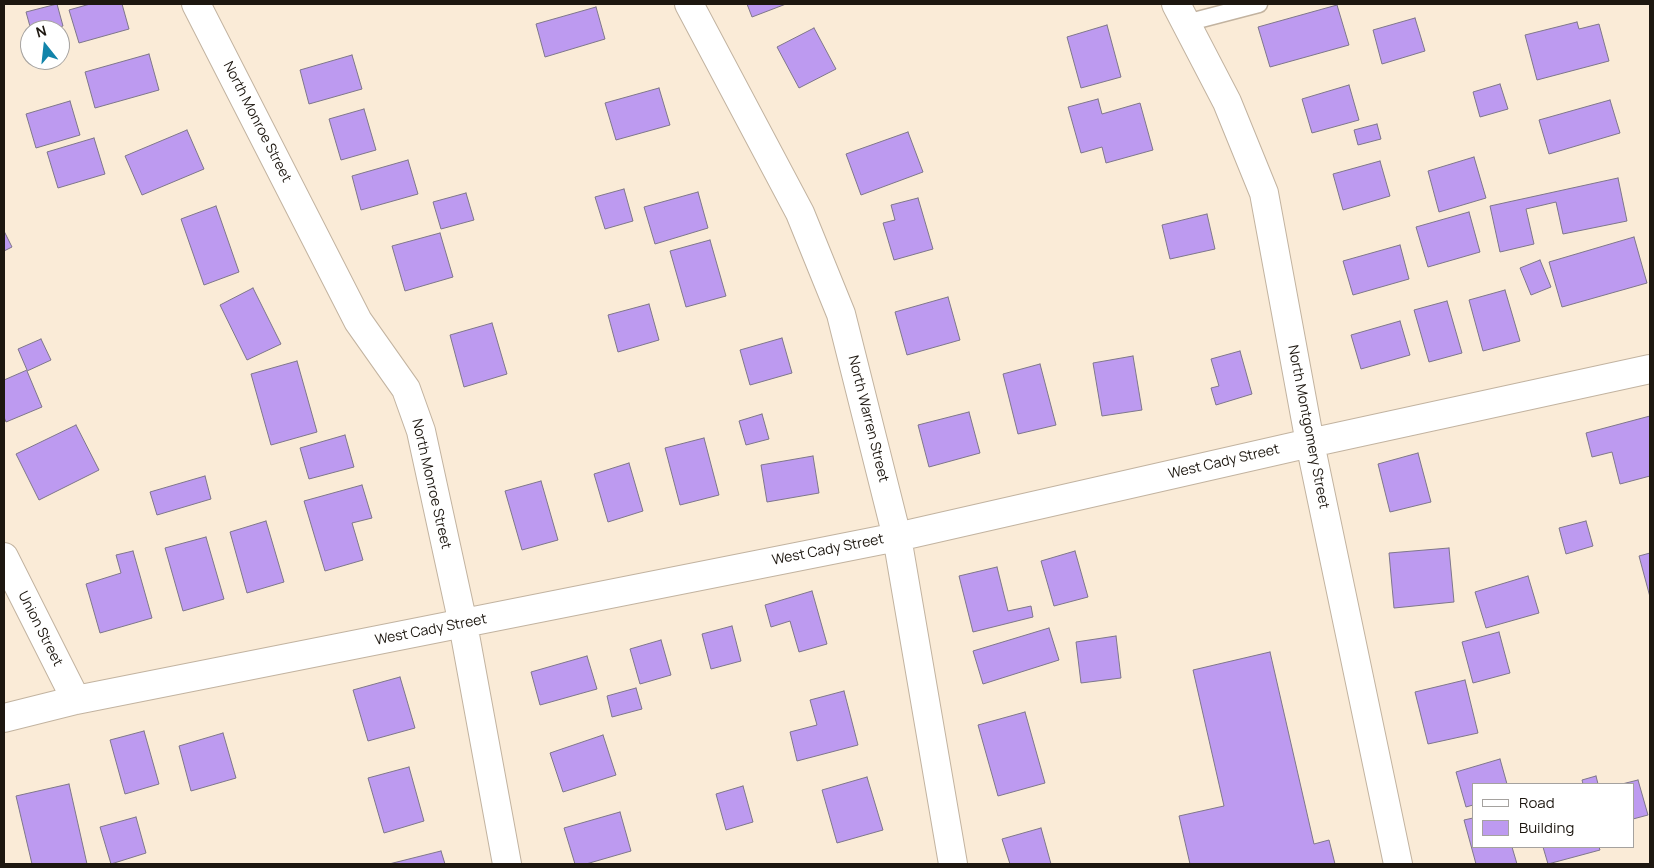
<!DOCTYPE html>
<html>
<head>
<meta charset="utf-8">
<style>
  body { margin:0 }
  #map { position:relative; width:1654px; height:868px; overflow:hidden; background:#faebd7; font-family:Manrope,sans-serif }
  canvas { display:block }
  .frame { position:absolute; inset:0; border:5px solid #1d1710; pointer-events:none }
  .legend { position:absolute; left:1472px; top:783px; width:162px; height:65px; box-sizing:border-box; background:#fff; border:1px solid #a5a29f; margin:0; padding:6px 9px; list-style:none; font-size:15px; color:#1d1710 }
  .legend li { display:flex; align-items:center; gap:10px; height:25px }
  .legend b { width:25px; border:1px solid #a5a29f }
  .north { position:absolute; left:20px; top:20px; width:50px; height:50px; box-sizing:border-box; background:#fff; border:1px solid #a5a29f; border-radius:50%; rotate:344deg; font-size:14px; font-weight:700; line-height:20px; text-align:center; color:#1d1710 }
  .north::after { content:''; display:block; margin:auto; width:18px; height:22px; background:#1284aa; clip-path:polygon(50% 0,100% 100%,50% 72%,0 100%) }
</style>
</head>
<body>
<div id="map">
<canvas width="1654" height="868"></canvas>
<div class="frame"></div>
<ul class="legend">
<li><b style="height:6px;background:#fff"></b>Road</li>
<li><b style="height:14px;background:#bd9af0"></b>Building</li>
</ul>
<div class="north">N</div>
</div>
<script>
const ctx = document.querySelector('canvas').getContext('2d');
ctx.lineJoin = 'round';
function fill(path, color) {
  ctx.fillStyle = color;
  ctx.fill(path, 'evenodd');
}
function toPath(rows) {
  const path = new Path2D();
  for (const r of rows) {
    path.moveTo(r[0], r[1]);
    for (let i = 2; i < r.length; i += 2) path.lineTo(r[i], r[i + 1]);
  }
  return path;
}
function trace(path, color, width, dash) {
  ctx.strokeStyle = color;
  ctx.lineWidth = width;
  ctx.lineCap = dash ? 'butt' : 'round';
  ctx.setLineDash(dash || []);
  ctx.stroke(path);
}
function write(font, color, halo, rows, align = 'center') {
  ctx.font = font + ' Manrope,sans-serif';
  ctx.lineWidth = 5;
  ctx.setLineDash([]);
  ctx.textBaseline = 'middle';
  ctx.strokeStyle = halo;
  ctx.fillStyle = color;
  for (const [text, x, y, turn = 0] of rows) {
    ctx.save();
    ctx.translate(x, y);
    ctx.rotate((+turn || 0) * Math.PI / 180);
    ctx.textAlign = isNaN(turn) ? turn : align;
    if (halo) ctx.strokeText(text, 0, 0);
    ctx.fillText(text, 0, 0);
    ctx.restore();
  }
}
const building = toPath([
  [57,4,63,26,49,30,31,30,26,12,57,4],
  [90,4,122,4,129,29,79,43,69,10,90,4],
  [747,4,786,4,752,17,747,4],
  [1337,5,1349,45,1270,67,1258,27,1337,5],
  [596,7,605,39,545,57,536,24,596,7],
  [1415,18,1425,51,1382,64,1373,30,1415,18],
  [1577,22,1579,29,1599,24,1609,61,1537,80,1525,35,1577,22],
  [1107,25,1121,77,1081,88,1067,37,1107,25],
  [814,28,836,69,799,88,777,47,814,28],
  [149,54,159,90,95,108,85,72,149,54],
  [352,55,362,89,309,104,300,70,352,55],
  [1500,84,1508,109,1480,117,1473,92,1500,84],
  [1349,85,1359,120,1312,133,1302,99,1349,85],
  [659,88,670,125,616,140,605,103,659,88],
  [1098,99,1102,114,1140,103,1153,150,1106,163,1102,147,1081,153,1068,107,1098,99],
  [1610,100,1620,133,1549,154,1539,120,1610,100],
  [70,101,80,135,36,148,26,114,70,101],
  [364,109,376,150,341,160,329,119,364,109],
  [1377,124,1381,139,1358,145,1354,130,1377,124],
  [187,130,204,169,142,195,125,156,187,130],
  [908,132,923,172,861,195,846,154,908,132],
  [94,138,105,174,58,188,47,152,94,138],
  [1474,157,1486,198,1439,212,1428,171,1474,157],
  [408,160,418,194,361,210,352,176,408,160],
  [1380,161,1390,196,1343,210,1333,174,1380,161],
  [1618,178,1627,221,1563,234,1556,202,1526,209,1534,244,1500,252,1490,206,1618,178],
  [624,189,633,221,605,229,595,197,624,189],
  [698,192,708,228,655,244,644,207,698,192],
  [466,193,474,220,441,229,433,202,466,193],
  [918,198,933,249,894,260,883,223,895,220,891,205,918,198],
  [216,206,239,272,204,285,181,219,216,206],
  [1469,212,1480,252,1428,267,1416,227,1469,212],
  [1207,214,1215,249,1170,259,1162,225,1207,214],
  [4,231,12,247,4,251,4,231],
  [440,233,453,277,405,291,392,246,440,233],
  [1634,237,1647,283,1562,307,1549,262,1634,237],
  [710,240,726,296,686,307,670,251,710,240],
  [1400,245,1409,279,1353,295,1343,261,1400,245],
  [1540,260,1551,287,1531,295,1520,268,1540,260],
  [253,288,281,344,247,360,220,305,253,288],
  [1505,290,1520,341,1483,351,1469,300,1505,290],
  [948,297,960,340,907,355,895,312,948,297],
  [1447,301,1462,353,1429,362,1414,310,1447,301],
  [649,304,659,340,618,352,608,315,649,304],
  [1400,321,1410,355,1361,369,1351,335,1400,321],
  [492,323,507,374,464,387,450,335,492,323],
  [782,338,792,373,750,385,740,350,782,338],
  [41,339,51,360,27,371,42,407,6,422,4,417,4,380,27,370,18,349,41,339],
  [1240,351,1252,394,1216,405,1211,388,1219,386,1211,359,1240,351],
  [1133,356,1142,410,1102,416,1093,363,1133,356],
  [297,361,317,432,271,445,251,374,297,361],
  [1040,364,1056,425,1018,434,1003,374,1040,364],
  [969,412,980,453,929,467,918,425,969,412],
  [762,414,769,439,746,445,739,421,762,414],
  [1650,416,1650,476,1620,484,1612,452,1592,457,1586,433,1650,416],
  [76,425,99,470,39,500,16,454,76,425],
  [345,435,354,467,309,479,300,448,345,435],
  [704,438,719,495,680,505,665,448,704,438],
  [1418,453,1431,502,1390,512,1378,464,1418,453],
  [813,456,819,493,767,502,761,465,813,456],
  [629,463,643,511,608,522,594,474,629,463],
  [205,476,211,499,157,515,150,492,205,476],
  [541,481,558,540,522,550,505,491,541,481],
  [362,485,372,518,352,523,363,560,325,571,304,501,362,485],
  [266,521,284,582,247,593,230,532,266,521],
  [1586,521,1593,546,1566,554,1559,528,1586,521],
  [206,537,224,599,183,611,165,548,206,537],
  [1449,548,1454,602,1394,608,1389,553,1449,548],
  [133,551,152,618,100,633,86,584,121,573,116,555,133,551],
  [1075,551,1088,597,1054,606,1041,561,1075,551],
  [1650,553,1650,597,1639,556,1650,553],
  [997,567,1008,611,1031,606,1033,617,973,632,959,576,997,567],
  [1528,576,1539,613,1486,628,1475,592,1528,576],
  [812,591,827,644,799,652,790,621,771,627,765,605,812,591],
  [732,626,741,661,711,669,702,634,732,626],
  [1049,628,1059,660,983,684,973,651,1049,628],
  [1499,632,1510,673,1473,683,1462,642,1499,632],
  [1116,636,1121,678,1081,683,1076,642,1116,636],
  [661,640,671,675,640,684,630,649,661,640],
  [1270,652,1314,844,1329,840,1335,864,1190,864,1179,816,1224,806,1193,670,1270,652],
  [587,656,597,689,540,705,531,672,587,656],
  [400,677,415,728,368,741,353,690,400,677],
  [1465,680,1478,733,1428,744,1415,692,1465,680],
  [636,688,642,709,612,717,607,696,636,688],
  [844,691,858,745,797,761,790,732,817,725,810,700,844,691],
  [1025,712,1045,783,998,796,978,725,1025,712],
  [144,731,159,784,125,794,110,740,144,731],
  [223,733,236,778,191,791,179,746,223,733],
  [603,735,616,775,563,792,550,753,603,735],
  [1500,759,1507,784,1473,784,1473,805,1466,807,1456,772,1500,759],
  [409,767,424,821,384,833,368,778,409,767],
  [1596,776,1598,784,1583,784,1582,780,1596,776],
  [867,777,883,830,837,843,822,790,867,777],
  [1638,780,1648,815,1633,819,1633,784,1622,784,1638,780],
  [69,784,87,864,32,864,16,796,69,784],
  [743,786,753,822,726,830,716,794,743,786],
  [620,812,631,851,586,864,575,864,564,828,620,812],
  [136,817,146,853,111,864,100,827,136,817],
  [1473,818,1473,847,1512,847,1517,864,1476,864,1464,820,1473,818],
  [1041,828,1051,864,1010,864,1002,839,1041,828],
  [1543,847,1599,847,1600,850,1548,864,1543,847],
  [441,851,445,864,389,864,441,851]
]);
fill(building, '#bd9af0');
trace(building, '#7e768a', 1);
const lane = toPath([
  [1186,23,1259,4]
]);
const street = toPath([
  [196,4,358,321,406,389,421,431,463,624,507,864],
  [689,4,800,213,841,314,897,537,953,864],
  [1176,4,1227,102,1264,193,1310,443,1398,864],
  [4,557,76,700],
  [4,718,76,700,897,537,1310,443,1650,369]
]);
trace(lane, '#c2b3a0', 19);
trace(street, '#c2b3a0', 30);
trace(lane, '#fff', 16);
trace(street, '#fff', 28);
write('14px', '#1d1710', '#fff', [
  ["North Monroe Street",257,122,63],
  ["North Warren Street",868,419,76],
  ["North Montgomery Street",1308,427,79],
  ["West Cady Street",1224,462,-13],
  ["North Monroe Street",431,484,77],
  ["West Cady Street",828,550,-11],
  ["Union Street",40,629,63],
  ["West Cady Street",431,630,-11]
]);
</script>
</body>
</html>
